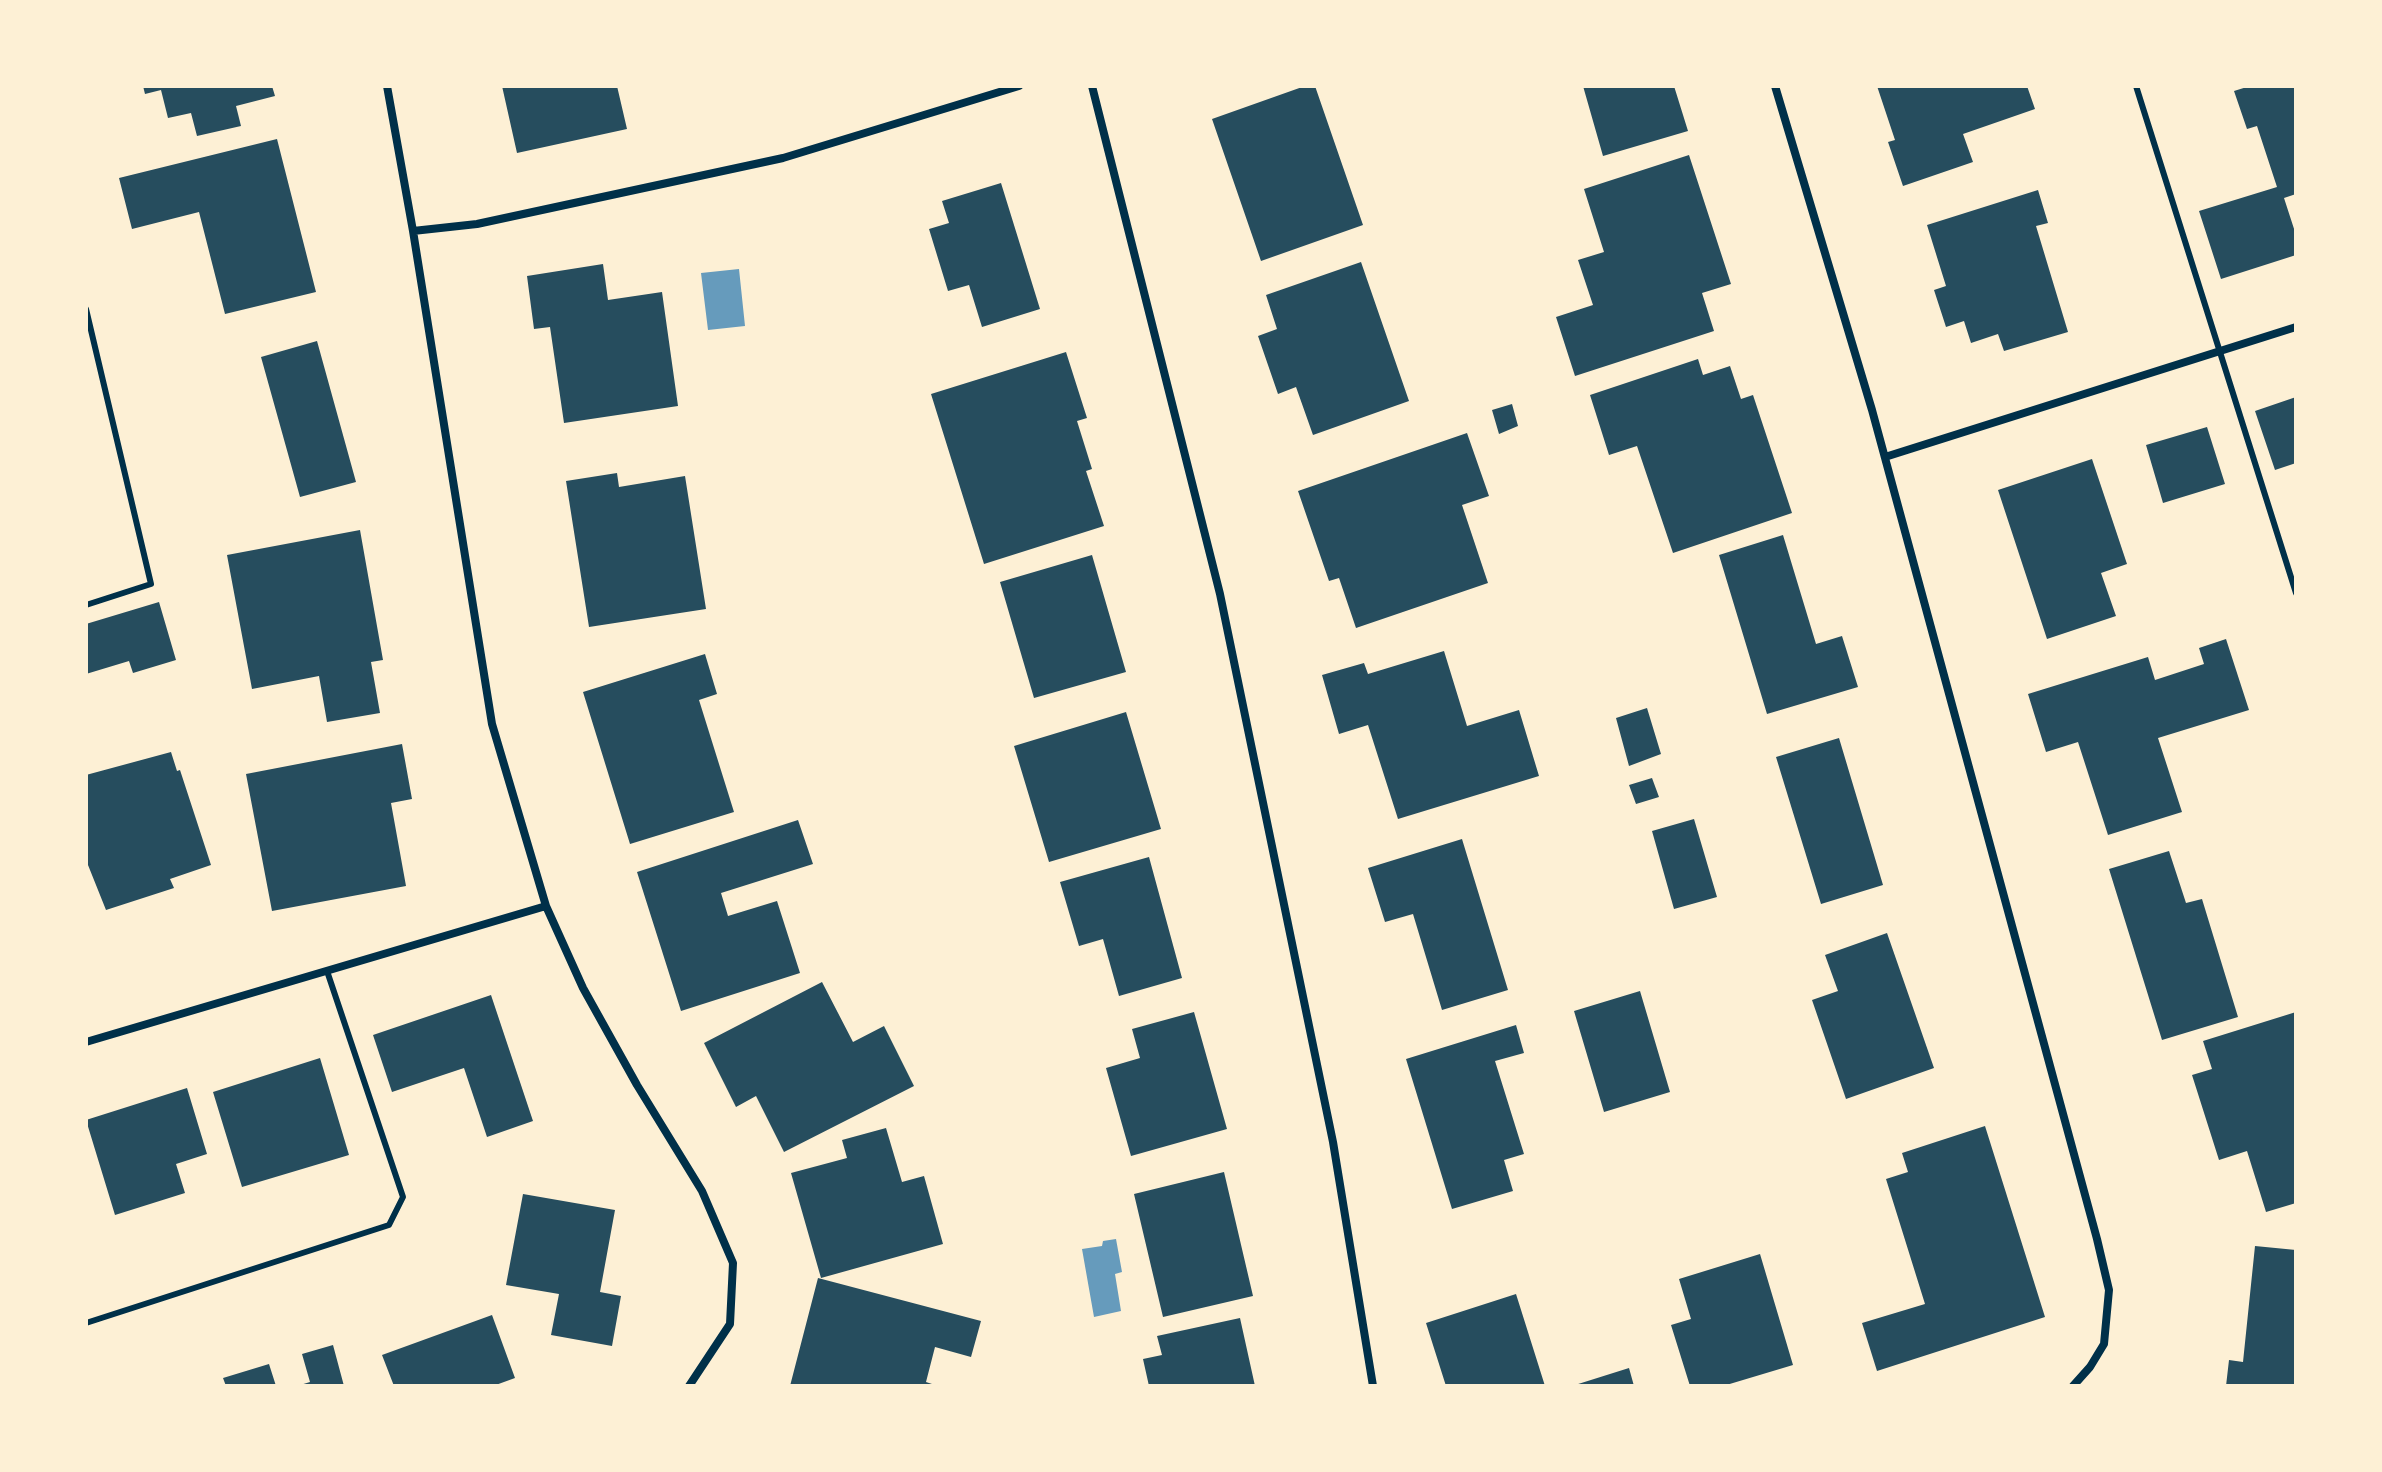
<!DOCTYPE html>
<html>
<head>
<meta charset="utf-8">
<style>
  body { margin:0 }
  #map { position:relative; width:2382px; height:1472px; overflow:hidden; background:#fdf0d5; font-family:Georgia,serif }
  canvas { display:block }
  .frame { position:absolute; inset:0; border:88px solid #fdf0d5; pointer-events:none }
</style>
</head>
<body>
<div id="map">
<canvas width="2382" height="1472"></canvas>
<div class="frame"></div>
</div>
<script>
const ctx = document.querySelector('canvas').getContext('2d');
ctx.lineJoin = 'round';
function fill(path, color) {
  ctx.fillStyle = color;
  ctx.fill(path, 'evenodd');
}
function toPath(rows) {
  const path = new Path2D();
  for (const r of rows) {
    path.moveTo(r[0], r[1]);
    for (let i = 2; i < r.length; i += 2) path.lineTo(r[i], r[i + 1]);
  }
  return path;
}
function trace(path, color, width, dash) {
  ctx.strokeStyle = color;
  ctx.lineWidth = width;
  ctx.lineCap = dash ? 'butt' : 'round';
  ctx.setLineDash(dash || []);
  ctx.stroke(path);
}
fill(toPath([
  [739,269,745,326,708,330,701,273],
  [1116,1239,1122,1272,1115,1274,1121,1311,1094,1317,1082,1249,1102,1246,1103,1241]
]), '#669bbc');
fill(toPath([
  [143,86,272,86,275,96,236,106,241,126,197,136,191,113,168,118,161,90,145,94],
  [502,86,617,86,627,129,517,153],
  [1305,86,1315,86,1363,225,1261,261,1212,119],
  [1583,86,1674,86,1688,131,1603,156],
  [1877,86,2027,86,2035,109,1963,134,1973,162,1903,186,1888,142,1895,140],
  [2250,86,2296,86,2296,194,2284,198,2296,235,2296,255,2221,279,2199,211,2277,187,2257,126,2247,129,2234,91],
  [277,139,316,292,225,314,199,212,132,229,119,178],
  [1689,155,1731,284,1702,293,1714,331,1575,376,1556,317,1593,305,1578,260,1604,252,1584,189],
  [1001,183,1040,309,982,327,969,285,948,291,929,229,949,223,942,201],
  [2038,190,2048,223,2036,226,2068,332,2004,351,1998,334,1971,343,1964,321,1946,327,1934,290,1946,286,1927,225],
  [1361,262,1409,401,1313,435,1296,387,1278,394,1258,336,1277,329,1266,295],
  [603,264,608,300,662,292,678,406,564,423,550,327,534,329,527,276],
  [317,341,356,482,300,497,261,357],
  [1066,352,1087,418,1077,421,1092,469,1086,471,1104,526,984,564,931,394],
  [1698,359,1703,375,1730,366,1741,399,1753,395,1792,513,1673,553,1637,446,1609,455,1590,395],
  [2296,397,2296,463,2275,470,2255,411],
  [1512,404,1518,426,1499,434,1492,410],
  [2207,427,2225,484,2163,503,2146,445],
  [1467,433,1489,496,1462,505,1488,583,1356,628,1339,578,1329,581,1298,491],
  [2092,459,2127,564,2101,573,2116,616,2047,639,1998,490],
  [617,473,619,487,685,476,706,609,589,627,566,481],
  [360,530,383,660,371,662,380,713,327,722,319,676,252,689,227,555],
  [1783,535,1816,644,1842,636,1858,687,1767,714,1719,555],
  [1092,555,1126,672,1034,698,1000,582],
  [159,602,176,660,133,673,129,661,86,674,86,624],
  [2226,639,2249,710,2158,738,2182,812,2108,835,2078,742,2046,752,2028,694,2148,657,2155,680,2204,664,2199,648],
  [1444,651,1467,726,1519,710,1539,776,1398,819,1368,725,1339,734,1322,675,1364,663,1368,674],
  [705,654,717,694,699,700,734,812,630,844,583,692],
  [1647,708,1661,754,1629,766,1616,718],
  [1126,712,1161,829,1049,862,1014,746],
  [1839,738,1883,885,1821,904,1776,757],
  [402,744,412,799,391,803,406,886,272,911,246,774],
  [171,752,177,771,180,770,211,865,170,879,174,888,106,910,86,860,86,775],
  [1652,778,1659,797,1636,804,1629,785],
  [1694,819,1717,897,1674,909,1652,831],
  [798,820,813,864,721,893,728,916,777,901,800,973,681,1011,637,872],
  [1462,839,1508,990,1442,1010,1413,914,1385,922,1368,868],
  [2169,851,2186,903,2202,899,2238,1017,2162,1040,2109,869],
  [1149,857,1182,978,1119,996,1103,939,1079,946,1060,882],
  [1887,933,1934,1068,1846,1099,1812,1000,1838,991,1825,955],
  [822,982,853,1042,884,1026,914,1086,784,1152,756,1096,736,1107,704,1043],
  [1640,991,1670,1092,1604,1112,1574,1011],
  [491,995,533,1121,487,1137,464,1068,392,1092,373,1035],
  [1194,1012,1227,1129,1131,1156,1106,1068,1140,1058,1132,1029],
  [2296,1012,2296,1203,2266,1212,2247,1151,2219,1160,2192,1075,2212,1069,2203,1041],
  [1516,1025,1524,1053,1495,1061,1524,1154,1504,1160,1513,1191,1452,1209,1406,1059],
  [320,1058,349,1155,242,1187,213,1092],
  [187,1088,207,1154,176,1164,185,1193,115,1215,86,1120],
  [1985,1126,2045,1317,1877,1371,1862,1323,1925,1304,1886,1179,1908,1172,1902,1153],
  [886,1128,902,1182,924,1176,943,1244,821,1278,791,1173,847,1158,842,1140],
  [1224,1172,1253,1296,1163,1317,1134,1194],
  [523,1194,615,1210,600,1292,621,1296,612,1346,551,1335,559,1294,506,1285],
  [2255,1246,2296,1250,2296,1386,2226,1386,2229,1360,2243,1362],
  [1760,1254,1793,1365,1723,1386,1690,1386,1671,1325,1691,1319,1679,1279],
  [818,1278,981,1321,971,1357,935,1347,926,1382,938,1386,790,1386],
  [1516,1294,1545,1386,1446,1386,1426,1323],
  [492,1315,515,1378,493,1386,394,1386,382,1355],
  [1240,1318,1255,1386,1149,1386,1143,1359,1162,1355,1157,1336],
  [333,1345,344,1386,297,1386,310,1382,302,1354],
  [269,1364,276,1386,226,1386,223,1378],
  [1629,1368,1634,1386,1575,1386,1575,1385]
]), '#264d5e');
trace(toPath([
  [2136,86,2296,593],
  [86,309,151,584,86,605],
  [86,1323,389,1225,403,1197,327,971]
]), '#003049', 6);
trace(toPath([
  [387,86,413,231,492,724,546,906,583,988,637,1085,702,1191,733,1263,730,1324,689,1386],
  [1092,86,1220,594,1333,1142,1373,1386],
  [1775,86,1872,410,2097,1239,2109,1290,2104,1344,2090,1367,2073,1386],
  [413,231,477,224,783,158,1019,86],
  [1885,457,2296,327],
  [86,1042,546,906]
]), '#003049', 8);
</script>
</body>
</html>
